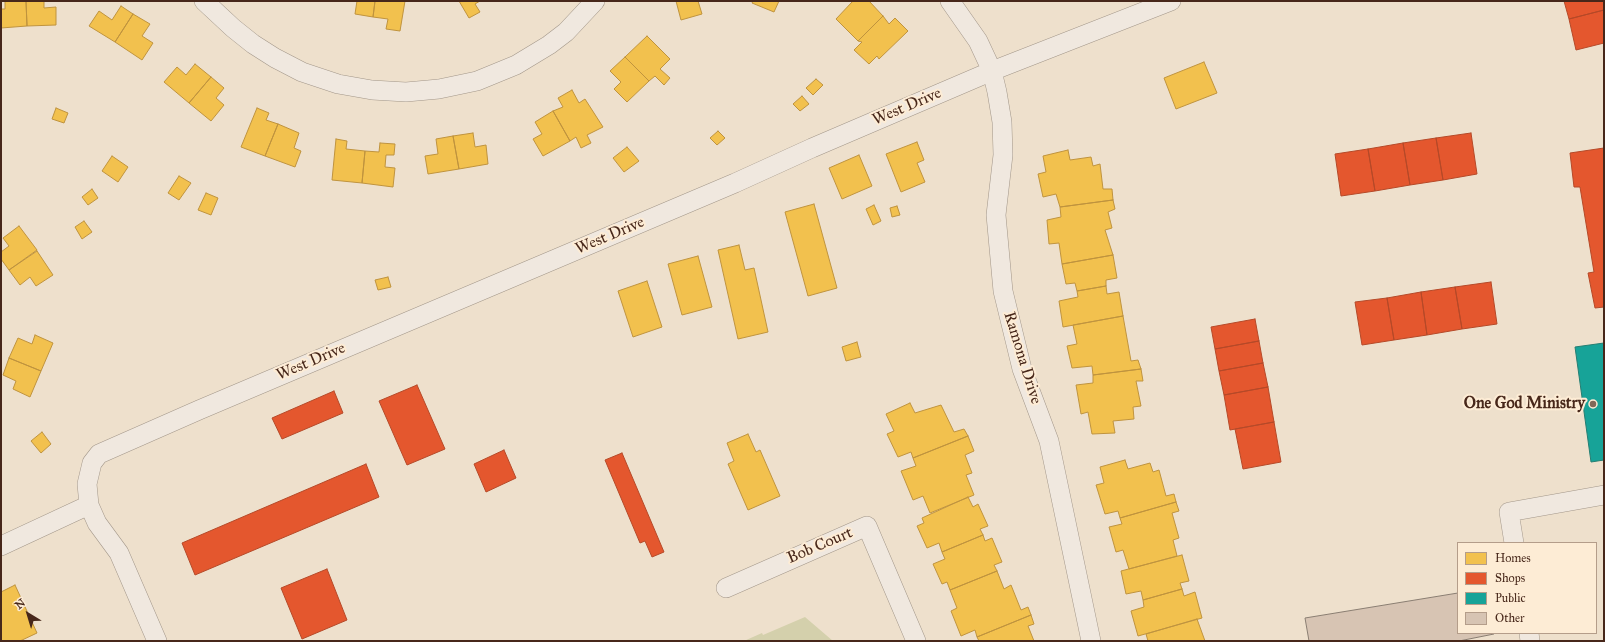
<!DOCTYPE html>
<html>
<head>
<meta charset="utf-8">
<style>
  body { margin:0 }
  #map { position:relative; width:1605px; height:642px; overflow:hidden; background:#eee0cc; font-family:"IM FELL Great Primer",serif }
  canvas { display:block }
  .frame { position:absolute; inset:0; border:2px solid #47271a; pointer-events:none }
  .legend { position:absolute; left:1457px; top:542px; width:140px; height:92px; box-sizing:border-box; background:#fdecd5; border:1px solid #b49d8a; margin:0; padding:5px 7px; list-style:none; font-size:12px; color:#47271a }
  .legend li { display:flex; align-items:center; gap:8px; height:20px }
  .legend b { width:20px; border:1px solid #b49d8a }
  .north { position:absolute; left:8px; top:594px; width:40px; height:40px; -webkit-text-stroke:3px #fdecd5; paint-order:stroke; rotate:322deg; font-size:11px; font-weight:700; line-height:16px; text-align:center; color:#47271a }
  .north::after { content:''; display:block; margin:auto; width:14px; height:18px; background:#47271a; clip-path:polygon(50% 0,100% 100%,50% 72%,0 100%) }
</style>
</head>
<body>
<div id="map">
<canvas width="1605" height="642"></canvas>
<div class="frame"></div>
<ul class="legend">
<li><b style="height:11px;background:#f2c14e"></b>Homes</li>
<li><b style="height:11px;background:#e4572e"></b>Shops</li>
<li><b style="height:11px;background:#17a398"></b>Public</li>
<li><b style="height:11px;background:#d7c4b3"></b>Other</li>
</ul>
<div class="north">N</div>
</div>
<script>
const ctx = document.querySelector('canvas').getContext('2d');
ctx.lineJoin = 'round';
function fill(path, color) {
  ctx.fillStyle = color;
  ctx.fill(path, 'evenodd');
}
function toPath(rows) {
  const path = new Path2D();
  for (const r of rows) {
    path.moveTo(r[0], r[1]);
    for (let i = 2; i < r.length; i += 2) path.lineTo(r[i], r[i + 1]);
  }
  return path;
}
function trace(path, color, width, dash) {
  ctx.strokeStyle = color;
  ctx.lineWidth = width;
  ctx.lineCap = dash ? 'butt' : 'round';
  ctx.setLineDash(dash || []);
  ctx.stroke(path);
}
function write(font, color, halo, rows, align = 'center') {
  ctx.font = font + ' "IM FELL Great Primer",serif';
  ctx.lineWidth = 4;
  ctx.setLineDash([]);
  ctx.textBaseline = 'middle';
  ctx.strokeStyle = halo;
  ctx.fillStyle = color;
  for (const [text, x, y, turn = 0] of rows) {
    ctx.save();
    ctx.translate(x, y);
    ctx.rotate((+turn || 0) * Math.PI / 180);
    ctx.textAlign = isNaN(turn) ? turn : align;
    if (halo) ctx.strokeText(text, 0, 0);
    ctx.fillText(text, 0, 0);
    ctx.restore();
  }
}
fill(toPath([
  [805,617,833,641,744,641,762,633,763,635]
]), '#d4d0ac');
const homes = toPath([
  [5,1,26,1,27,26,1,28,1,9,5,9,5,1],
  [26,1,44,1,44,8,56,7,56,25,27,26,26,1],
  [357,1,375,1,373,17,355,14,357,1],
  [375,1,405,1,400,31,386,29,388,19,373,17,375,1],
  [459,1,480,1,475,4,480,12,469,18,459,1],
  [676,1,698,1,702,14,681,20,676,1],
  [753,1,779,1,774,12,752,3,753,1],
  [853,1,869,1,883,16,858,41,836,19,853,1],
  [121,6,133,14,115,42,89,26,99,11,112,20,121,6],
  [133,14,150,24,142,36,153,43,142,60,115,42,133,14],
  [883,16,889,24,895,18,908,31,879,59,877,56,869,64,854,50,862,42,858,41,883,16],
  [647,36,670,59,660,69,670,78,664,85,655,76,649,81,625,57,647,36],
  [625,57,649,81,627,102,614,89,621,82,610,71,625,57],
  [1204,62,1217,93,1176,109,1164,78,1204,62],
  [195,64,211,77,189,103,164,82,177,67,186,75,195,64],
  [211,77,224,88,216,98,224,105,211,121,189,103,211,77],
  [816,79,823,85,813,95,806,88,816,79],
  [572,90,579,103,585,99,603,127,587,135,591,143,581,148,576,137,570,141,553,111,563,107,558,98,572,90],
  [802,96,809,104,800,111,793,104,802,96],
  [56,108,68,113,64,123,52,119,56,108],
  [257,108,269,113,266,120,278,124,265,156,241,147,257,108],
  [553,111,570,141,543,156,533,139,542,134,535,122,553,111],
  [278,124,299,133,294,148,301,151,295,167,265,156,278,124],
  [718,131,725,138,717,145,710,138,718,131],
  [473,133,475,147,486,145,488,164,459,169,453,136,473,133],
  [453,136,459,169,428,174,425,156,438,154,436,139,453,136],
  [336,139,347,141,346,149,365,151,362,183,332,180,336,139],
  [917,142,924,160,917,163,925,182,901,192,886,154,917,142],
  [380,143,395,144,394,155,386,155,385,167,395,168,393,187,362,183,365,151,379,152,380,143],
  [627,147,639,161,624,172,613,158,627,147],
  [1068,150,1070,160,1091,157,1093,166,1100,164,1103,189,1112,189,1113,200,1060,207,1056,194,1043,197,1038,174,1046,172,1043,156,1068,150],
  [859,155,872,186,842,199,829,168,859,155],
  [112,156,128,167,118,182,102,171,112,156],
  [179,176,191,183,179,200,168,193,179,176],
  [92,189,98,198,88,205,82,197,92,189],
  [206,193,218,198,211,215,198,210,206,193],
  [1113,200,1115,209,1108,212,1112,228,1105,230,1113,255,1062,264,1059,243,1049,244,1047,220,1061,217,1060,207,1113,200],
  [814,204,837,288,808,296,785,212,814,204],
  [874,205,881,221,873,225,866,209,874,205],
  [897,206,900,215,892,217,890,208,897,206],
  [84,221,92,232,82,239,75,227,84,221],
  [19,226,37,250,9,270,1,259,1,252,9,246,3,238,19,226],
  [739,245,745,270,754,268,768,332,738,339,718,250,739,245],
  [37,251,53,275,36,286,30,277,20,285,9,270,37,251],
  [1113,255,1117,278,1106,280,1106,286,1077,291,1075,283,1066,284,1062,264,1113,255],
  [698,256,712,307,682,315,668,264,698,256],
  [388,277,391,287,378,290,375,280,388,277],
  [647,281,662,327,633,337,618,291,647,281],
  [1106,286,1107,294,1119,292,1123,316,1063,327,1059,301,1078,297,1077,291,1106,286],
  [1123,316,1131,361,1138,360,1141,369,1093,375,1092,366,1072,368,1067,346,1077,344,1073,325,1123,316],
  [35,335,53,343,41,371,9,358,18,338,32,344,35,335],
  [857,342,861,357,846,361,842,347,857,342],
  [9,358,41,371,30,397,13,389,16,381,3,375,9,358],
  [1141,369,1143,381,1136,381,1141,406,1133,407,1134,419,1113,421,1115,433,1092,434,1088,412,1081,414,1076,385,1093,383,1093,375,1141,369],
  [910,403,915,413,941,405,954,432,964,429,968,436,913,458,911,452,898,457,887,434,894,431,886,414,910,403],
  [42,432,51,444,41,453,31,441,42,432],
  [748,434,756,452,760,450,780,496,748,510,728,464,734,461,727,443,748,434],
  [968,436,974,451,965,455,972,473,966,475,974,495,930,513,923,496,913,500,901,471,916,466,913,458,968,436],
  [1125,460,1128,469,1150,463,1153,472,1159,470,1166,496,1174,494,1176,502,1120,518,1118,511,1105,514,1096,485,1104,483,1100,467,1125,460],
  [968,497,973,507,978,504,988,526,980,529,983,535,942,552,939,543,927,548,917,526,924,523,922,518,968,497],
  [1176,502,1179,511,1172,513,1179,538,1173,540,1177,556,1129,569,1123,550,1116,552,1109,527,1122,524,1120,518,1176,502],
  [983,535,985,541,992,538,1002,562,994,565,997,571,950,590,947,582,942,584,933,564,945,559,942,552,983,535],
  [1182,555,1189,581,1180,583,1182,589,1143,600,1141,591,1126,594,1121,571,1182,555],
  [997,571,1004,589,1011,585,1021,610,1028,607,1031,615,977,637,975,630,961,636,951,611,957,608,950,590,997,571],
  [15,585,37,633,20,641,1,641,1,592,15,585],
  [1182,589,1184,596,1195,592,1202,618,1138,636,1131,611,1144,607,1143,600,1182,589],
  [1031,615,1034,624,1028,626,1034,641,979,641,977,637,1031,615],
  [1197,619,1205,641,1148,641,1146,634,1197,619]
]);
fill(homes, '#f2c14e');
trace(homes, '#bf933e', 1);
const shops = toPath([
  [1564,1,1604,1,1604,10,1569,19,1564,1],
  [1604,10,1604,43,1576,50,1569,19,1604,10],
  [1471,133,1477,174,1443,180,1436,138,1471,133],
  [1436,138,1443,180,1410,185,1403,143,1436,138],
  [1403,143,1410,185,1375,191,1368,149,1403,143],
  [1604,148,1604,307,1595,308,1588,273,1594,272,1580,187,1574,187,1570,153,1604,148],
  [1368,149,1375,191,1341,196,1335,154,1368,149],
  [1491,282,1497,324,1462,329,1455,287,1491,282],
  [1455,287,1462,329,1427,335,1421,292,1455,287],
  [1421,292,1427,335,1394,340,1387,298,1421,292],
  [1387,298,1394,340,1362,345,1355,302,1387,298],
  [1255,319,1259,341,1215,349,1211,327,1255,319],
  [1259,341,1263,363,1219,371,1215,349,1259,341],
  [1263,363,1268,387,1224,395,1219,371,1263,363],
  [417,385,445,449,407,465,379,401,417,385],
  [1268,387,1274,422,1230,430,1224,395,1268,387],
  [334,391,343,413,282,439,272,418,334,391],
  [1274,422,1281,462,1243,469,1235,429,1274,422],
  [504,450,516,478,486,492,474,464,504,450],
  [622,453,664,552,652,557,645,541,640,543,605,460,622,453],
  [366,464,379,497,195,575,182,543,366,464],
  [327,569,347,620,302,639,281,588,327,569]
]);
fill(shops, '#e4572e');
trace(shops, '#b54928', 1);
const public = toPath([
  [1604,343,1604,460,1591,462,1575,347,1604,343]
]);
fill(public, '#17a398');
trace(public, '#257e72', 1);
const building = toPath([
  [1458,593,1458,633,1494,633,1494,634,1459,641,1309,641,1305,618,1458,593]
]);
fill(building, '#d7c4b3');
trace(building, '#8a7e72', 1);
const street = toPath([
  [204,1,233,28,253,44,275,58,302,72,338,84,372,90,406,92,439,89,477,81,516,65,549,45,566,32,595,1],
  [950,1,978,41,992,71,997,92,1002,122,1003,155,996,215,1003,291,1022,369,1049,441,1091,641],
  [1514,543,1509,512,1604,495],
  [1,546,89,505],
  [726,588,867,526,916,641],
  [1529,633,1530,641],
  [157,641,119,553,97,523,89,505,87,484,92,463,99,454,199,410,735,183,812,148,992,71,1171,1]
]);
trace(street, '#a29689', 20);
trace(street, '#f0e8df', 19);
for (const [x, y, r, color] of [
  [1593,404,4,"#816858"]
]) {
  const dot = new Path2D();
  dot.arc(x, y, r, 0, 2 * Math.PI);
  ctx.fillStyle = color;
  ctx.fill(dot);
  trace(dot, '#fdecd5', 1.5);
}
write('16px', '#47271a', '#fdecd5', [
  ["West Drive",907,107,-23],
  ["West Drive",610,236,-23],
  ["Ramona Drive",1022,358,73],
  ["West Drive",311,362,-23],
  ["Bob Court",820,546,-23]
]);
write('bold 16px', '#47271a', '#fdecd5', [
  ["One God Ministry",1585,404]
], 'right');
</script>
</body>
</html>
